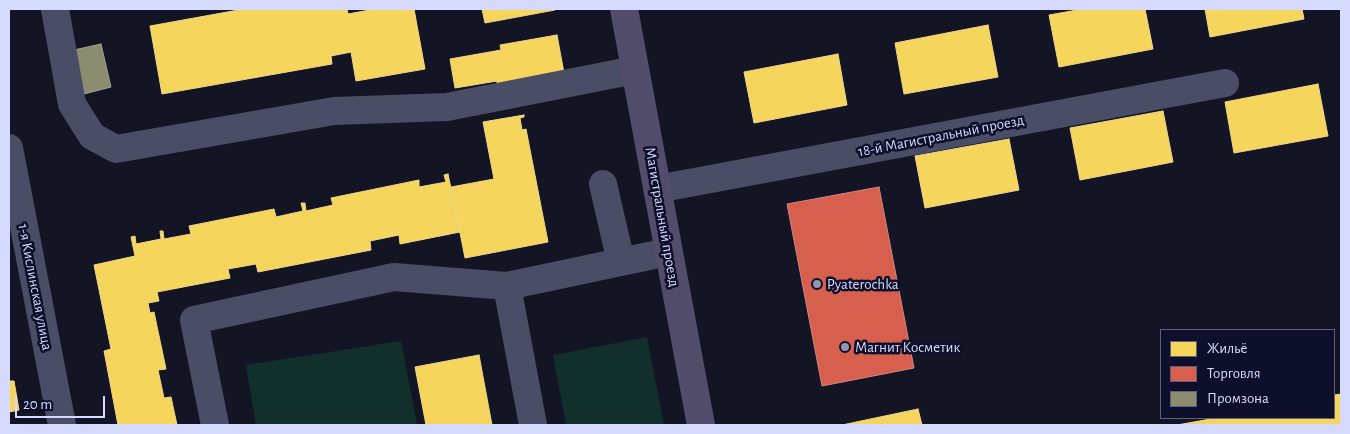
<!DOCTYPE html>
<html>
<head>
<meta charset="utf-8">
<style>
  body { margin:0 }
  #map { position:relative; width:1350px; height:434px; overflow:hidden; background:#141524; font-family:"Alegreya Sans",sans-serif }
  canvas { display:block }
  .frame { position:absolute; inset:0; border:10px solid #d7daff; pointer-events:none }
  .legend { position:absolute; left:1160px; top:329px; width:175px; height:90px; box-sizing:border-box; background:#0e0f2a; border:1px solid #5e607f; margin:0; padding:6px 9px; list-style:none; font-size:15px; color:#d7daff }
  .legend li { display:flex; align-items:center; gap:10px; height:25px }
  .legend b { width:25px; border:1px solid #5e607f }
  .scale { position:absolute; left:15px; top:396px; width:90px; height:22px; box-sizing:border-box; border:2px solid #d7daff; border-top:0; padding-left:6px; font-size:15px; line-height:18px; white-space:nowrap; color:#d7daff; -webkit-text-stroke:4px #0e0f2a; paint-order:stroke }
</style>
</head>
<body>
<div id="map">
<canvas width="1350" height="434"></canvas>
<div class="frame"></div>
<ul class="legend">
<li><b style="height:14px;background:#f6d55c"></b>Жильё</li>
<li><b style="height:14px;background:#d6604d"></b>Торговля</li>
<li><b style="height:14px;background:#8c8c6e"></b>Промзона</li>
</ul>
<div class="scale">20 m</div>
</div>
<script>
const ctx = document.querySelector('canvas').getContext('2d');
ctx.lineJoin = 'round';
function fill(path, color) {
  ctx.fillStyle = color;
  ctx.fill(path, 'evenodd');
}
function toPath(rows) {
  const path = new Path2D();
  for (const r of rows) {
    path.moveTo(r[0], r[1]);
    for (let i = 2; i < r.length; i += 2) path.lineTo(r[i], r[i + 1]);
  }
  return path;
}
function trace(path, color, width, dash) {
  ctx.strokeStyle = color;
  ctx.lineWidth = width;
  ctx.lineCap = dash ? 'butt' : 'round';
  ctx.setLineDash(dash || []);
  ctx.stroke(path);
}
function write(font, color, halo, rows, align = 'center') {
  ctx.font = font + ' "Alegreya Sans",sans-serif';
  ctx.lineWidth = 5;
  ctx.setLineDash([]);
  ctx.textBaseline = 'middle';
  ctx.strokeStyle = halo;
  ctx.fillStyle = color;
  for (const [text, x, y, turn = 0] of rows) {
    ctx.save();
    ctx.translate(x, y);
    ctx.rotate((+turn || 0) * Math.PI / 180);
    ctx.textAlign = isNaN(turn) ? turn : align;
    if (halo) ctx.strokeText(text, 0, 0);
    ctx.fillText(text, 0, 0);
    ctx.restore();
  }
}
fill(toPath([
  [647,337,664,425,566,425,553,355],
  [401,341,417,425,256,425,246,365]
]), '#11302b');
const homes = toPath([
  [244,9,347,9,348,14,375,9,414,9,425,69,356,81,351,52,331,56,332,64,162,94,150,26,244,9],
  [482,9,555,9,555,10,485,23,482,9],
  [1083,9,1145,9,1153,49,1059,67,1049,15,1083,9],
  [1205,9,1302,9,1304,19,1210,37,1205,9],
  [988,25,998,77,904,94,895,43,988,25],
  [557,35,564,73,497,85,497,81,455,88,450,59,501,50,500,45,557,35],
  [838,54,847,105,754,123,744,72,838,54],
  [1318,84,1328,136,1234,153,1225,102,1318,84],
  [1163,111,1173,162,1080,180,1070,128,1163,111],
  [524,115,524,117,520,118,522,130,526,129,548,242,465,258,451,187,494,179,483,122,524,115],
  [1009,139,1019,190,925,208,915,156,1009,139],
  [448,174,460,232,400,244,399,235,370,241,371,250,258,272,256,264,228,269,230,278,157,292,159,301,148,303,150,313,154,312,166,369,158,370,164,398,171,397,177,425,118,425,104,351,111,349,94,265,135,256,131,237,135,236,136,244,161,239,160,231,163,231,164,239,191,234,189,226,274,209,276,217,303,211,301,203,305,203,306,211,333,205,331,198,419,180,419,187,446,182,444,175,448,174],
  [479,355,492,425,426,425,415,367,479,355],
  [9,381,14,381,19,410,9,412,9,381],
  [1341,394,1341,425,1177,425,1216,418,1334,418,1334,395,1341,394],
  [918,409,922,425,842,425,918,409]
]);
fill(homes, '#f6d55c');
trace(homes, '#edd68d', 1);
const shops = toPath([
  [879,187,914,368,822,386,787,204,879,187]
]);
fill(shops, '#d6604d');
trace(shops, '#d68582', 1);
const industry = toPath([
  [101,44,111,87,84,94,74,50,101,44]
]);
fill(industry, '#8c8c6e');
trace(industry, '#a2a39a', 1);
trace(toPath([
  [55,9,72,104,92,136,116,149,334,111,447,107,635,70],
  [9,148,62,425],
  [603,184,621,262],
  [657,189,1225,83],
  [215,425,194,320,394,277,507,286],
  [533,425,507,286,668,252]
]), '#494d65', 28);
trace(toPath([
  [624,9,701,425]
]), '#514d6b', 28);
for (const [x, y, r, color] of [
  [817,284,5,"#9395b2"],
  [845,347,5,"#9395b2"]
]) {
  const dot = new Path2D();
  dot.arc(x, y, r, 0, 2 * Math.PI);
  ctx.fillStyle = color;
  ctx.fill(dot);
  trace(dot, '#0e0f2a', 2);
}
write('15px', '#d7daff', '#0e0f2a', [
  ["18-й Магистральный проезд",941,136,-11],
  ["Магистральный проезд",662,217,80],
  ["1-я Кислинская улица",35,287,79]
]);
write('15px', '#d7daff', '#0e0f2a', [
  ["Pyaterochka",827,284],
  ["Магнит Косметик",855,347]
], 'left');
</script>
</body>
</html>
